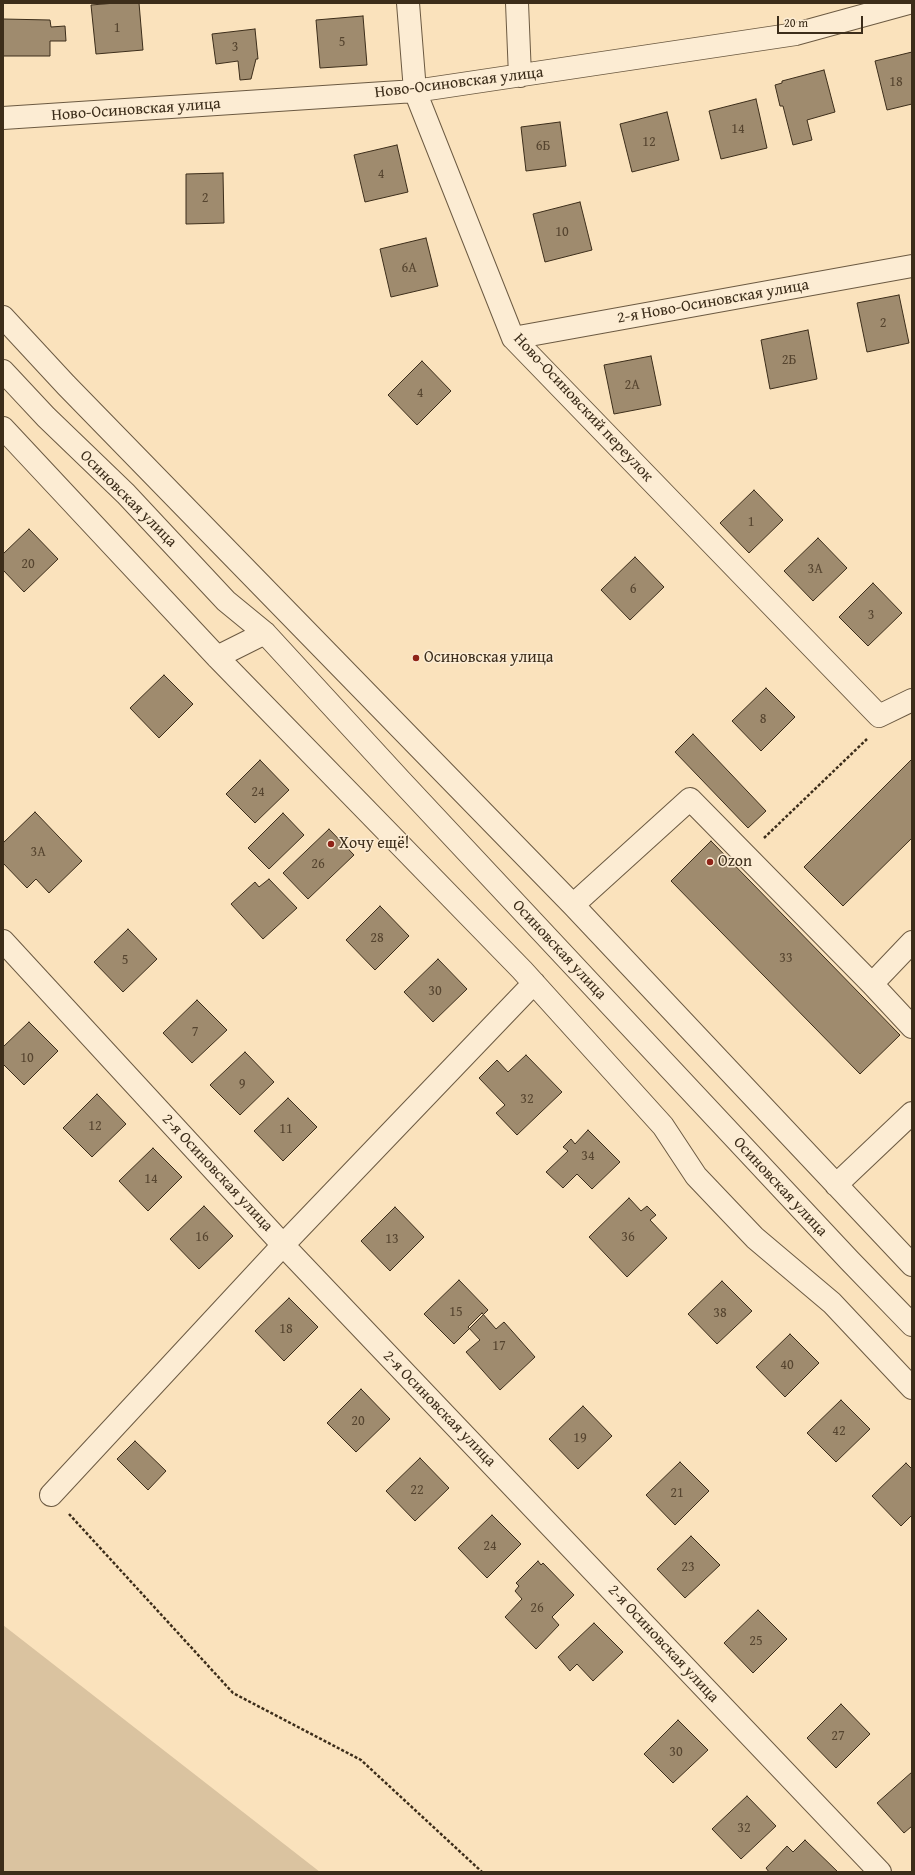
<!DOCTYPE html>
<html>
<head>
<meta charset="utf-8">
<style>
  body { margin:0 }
  #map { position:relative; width:915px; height:1875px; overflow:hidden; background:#fae2bc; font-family:"Gentium Book Plus",serif }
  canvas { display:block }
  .frame { position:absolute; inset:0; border:4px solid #3c2d1a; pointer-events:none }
  .scale { position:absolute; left:777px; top:16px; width:86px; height:18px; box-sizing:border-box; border:2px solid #3c2d1a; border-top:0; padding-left:5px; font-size:12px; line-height:14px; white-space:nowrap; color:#3c2d1a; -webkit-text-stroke:3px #fcecd3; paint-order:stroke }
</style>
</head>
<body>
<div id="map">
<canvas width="915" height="1875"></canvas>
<div class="frame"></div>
<div class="scale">20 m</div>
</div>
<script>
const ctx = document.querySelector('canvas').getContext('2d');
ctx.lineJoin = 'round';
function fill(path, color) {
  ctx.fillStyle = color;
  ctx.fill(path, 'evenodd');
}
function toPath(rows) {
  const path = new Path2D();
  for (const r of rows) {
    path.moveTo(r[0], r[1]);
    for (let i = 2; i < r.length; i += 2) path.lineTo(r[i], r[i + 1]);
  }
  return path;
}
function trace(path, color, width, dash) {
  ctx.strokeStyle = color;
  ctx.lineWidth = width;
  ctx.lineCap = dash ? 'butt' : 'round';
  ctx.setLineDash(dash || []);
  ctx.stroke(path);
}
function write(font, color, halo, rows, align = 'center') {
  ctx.font = font + ' "Gentium Book Plus",serif';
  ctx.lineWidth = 3;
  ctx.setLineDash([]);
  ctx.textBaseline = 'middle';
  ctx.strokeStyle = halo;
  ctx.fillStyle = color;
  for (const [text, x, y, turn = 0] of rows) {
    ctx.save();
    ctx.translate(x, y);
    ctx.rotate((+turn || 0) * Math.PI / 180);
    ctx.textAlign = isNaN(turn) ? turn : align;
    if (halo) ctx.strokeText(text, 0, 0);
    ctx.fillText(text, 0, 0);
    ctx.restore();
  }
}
fill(toPath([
  [3,1625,320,1872,3,1872]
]), '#dac3a0');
const building = toPath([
  [116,3,139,3,143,50,96,54,91,5,116,3],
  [363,16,367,65,320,68,316,20,363,16],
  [3,19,50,20,51,27,65,26,66,41,50,41,50,56,3,56,3,19],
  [255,29,258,59,256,59,251,79,240,80,238,61,216,64,212,34,255,29],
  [912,52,912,104,887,110,875,61,912,52],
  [824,70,835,112,807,120,812,140,793,145,783,106,780,106,775,85,782,83,782,81,824,70],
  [756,99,767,148,721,159,709,111,756,99],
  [667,112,679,160,632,172,620,124,667,112],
  [560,122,566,166,526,171,521,127,560,122],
  [397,145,408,192,365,202,354,155,397,145],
  [223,173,224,223,186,224,186,174,223,173],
  [580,202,592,250,545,262,533,214,580,202],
  [426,238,438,286,391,297,380,249,426,238],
  [899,295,909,343,867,352,857,303,899,295],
  [808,330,817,379,770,389,761,340,808,330],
  [651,356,661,405,614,414,604,365,651,356],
  [422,361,451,391,417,425,388,395,422,361],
  [754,490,783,520,749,553,720,523,754,490],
  [29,529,58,559,24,592,3,570,3,554,29,529],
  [818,538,847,568,813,601,784,571,818,538],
  [635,557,664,587,630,620,601,590,635,557],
  [873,583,902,613,868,646,839,617,873,583],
  [164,675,193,704,159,738,130,708,164,675],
  [766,688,795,717,761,751,732,721,766,688],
  [693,734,766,811,748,828,675,752,693,734],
  [912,759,912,838,843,906,804,867,912,759],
  [260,760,289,790,255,823,226,794,260,760],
  [35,812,82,861,49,893,36,879,27,888,3,863,3,843,35,812],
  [283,813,304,835,269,869,248,848,283,813],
  [329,829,354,855,308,899,283,873,329,829],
  [711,841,900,1035,860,1074,671,881,711,841],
  [269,879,297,908,263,939,231,904,255,882,259,887,269,879],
  [380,906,409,936,375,970,346,940,380,906],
  [128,929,157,959,123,992,94,962,128,929],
  [438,959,467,989,433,1022,404,992,438,959],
  [197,1000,227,1030,192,1063,163,1033,197,1000],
  [29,1022,58,1051,24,1085,3,1064,3,1047,29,1022],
  [245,1052,274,1082,240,1115,210,1085,245,1052],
  [526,1055,562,1092,517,1135,496,1113,505,1105,479,1078,497,1060,508,1072,526,1055],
  [97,1094,126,1124,92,1157,63,1128,97,1094],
  [288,1098,317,1127,283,1161,254,1131,288,1098],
  [588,1130,620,1162,592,1189,577,1174,563,1188,546,1172,568,1151,563,1147,571,1139,575,1144,588,1130],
  [153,1148,182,1177,148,1211,119,1181,153,1148],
  [629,1198,641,1211,647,1206,656,1215,650,1220,667,1238,627,1277,589,1237,629,1198],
  [204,1206,233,1236,199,1269,170,1239,204,1206],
  [395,1207,424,1237,390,1271,361,1241,395,1207],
  [459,1280,488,1310,454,1344,424,1314,459,1280],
  [722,1281,752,1311,717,1344,688,1314,722,1281],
  [289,1298,318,1327,284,1361,255,1331,289,1298],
  [482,1313,496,1329,504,1322,535,1357,500,1390,466,1352,480,1340,468,1327,482,1313],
  [790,1334,819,1363,785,1397,756,1367,790,1334],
  [361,1389,390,1419,356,1452,327,1423,361,1389],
  [841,1400,870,1429,836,1462,807,1433,841,1400],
  [583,1406,612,1436,578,1469,549,1439,583,1406],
  [135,1441,166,1471,148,1490,117,1459,135,1441],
  [420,1458,449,1488,415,1521,386,1491,420,1458],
  [680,1462,709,1491,675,1525,646,1495,680,1462],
  [906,1463,912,1469,912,1515,901,1526,872,1496,906,1463],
  [492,1515,521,1544,487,1578,458,1548,492,1515],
  [691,1536,720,1565,685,1598,657,1569,691,1536],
  [538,1561,541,1565,543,1563,574,1595,552,1617,559,1625,536,1649,505,1617,522,1599,515,1591,519,1586,516,1583,538,1561],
  [758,1610,787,1639,753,1673,724,1643,758,1610],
  [594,1623,623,1652,593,1681,577,1664,570,1671,558,1657,594,1623],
  [841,1704,870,1734,836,1768,807,1738,841,1704],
  [678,1720,708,1750,673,1783,644,1754,678,1720],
  [912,1772,912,1826,904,1833,877,1803,912,1772],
  [747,1796,776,1826,741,1859,712,1829,747,1796],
  [805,1840,838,1872,769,1872,766,1868,787,1846,793,1852,805,1840]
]);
fill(building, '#9f8b6e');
trace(building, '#3c2d1a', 1);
const minor = toPath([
  [408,3,415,91,513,338,879,716,912,700],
  [517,3,520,76],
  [3,118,415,91,796,34,909,3],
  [3,317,66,385,573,905,912,1265],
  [513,338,912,266],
  [3,371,46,417,126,494,226,601,265,633,401,781,850,1261,912,1325],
  [3,428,217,657,522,970,663,1126,696,1176,755,1238,832,1303,912,1388],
  [217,657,265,633],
  [573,905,690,799,872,984,912,1027],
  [3,941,283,1245,880,1872],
  [872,984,912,942],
  [836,1185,912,1113],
  [51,1495,283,1245,534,983]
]);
trace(minor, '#6c5a42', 24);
trace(toPath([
  [764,838,867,739],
  [69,1514,233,1693,361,1760,482,1872]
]), '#3c2d1a', 2.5, [3, 2]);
trace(minor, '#fcecd3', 22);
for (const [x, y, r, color] of [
  [416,658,4,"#8f2418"],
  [331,844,4,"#8f2418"],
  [710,862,4,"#8f2418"]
]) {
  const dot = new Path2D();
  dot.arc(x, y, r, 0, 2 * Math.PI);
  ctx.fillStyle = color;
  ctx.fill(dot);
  trace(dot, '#fcecd3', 1.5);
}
write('14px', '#55442f', null, [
  ["1",117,28],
  ["5",342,42],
  ["3",235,47],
  ["18",896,82],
  ["14",738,129],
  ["12",649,142],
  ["6Б",543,146],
  ["4",381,174],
  ["2",205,198],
  ["10",562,232],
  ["6А",409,268],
  ["2",883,323],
  ["2Б",789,360],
  ["2А",632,385],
  ["4",420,393],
  ["1",751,522],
  ["20",28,564],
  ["3А",815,569],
  ["6",633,589],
  ["3",871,615],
  ["8",763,719],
  ["24",258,792],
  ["3А",38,852],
  ["26",318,864],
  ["28",377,938],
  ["33",786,958],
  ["5",125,960],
  ["30",435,991],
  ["7",195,1032],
  ["10",27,1058],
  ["9",242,1084],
  ["32",527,1099],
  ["12",95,1126],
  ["11",286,1129],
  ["34",588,1156],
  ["14",151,1179],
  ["16",202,1237],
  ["36",628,1237],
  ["13",392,1239],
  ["15",456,1312],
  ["38",720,1313],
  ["18",286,1329],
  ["17",499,1346],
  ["40",787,1365],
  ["20",358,1421],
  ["42",839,1431],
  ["19",580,1438],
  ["22",417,1490],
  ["21",677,1493],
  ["24",490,1546],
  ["23",688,1567],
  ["26",537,1608],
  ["25",756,1641],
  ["27",838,1736],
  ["30",676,1752],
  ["32",744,1828]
]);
write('16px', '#3c2d1a', '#fcecd3', [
  ["Ново-Осиновская улица",459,83,-7],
  ["Ново-Осиновская улица",136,110,-4],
  ["2-я Ново-Осиновская улица",713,302,-10],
  ["Ново-Осиновский переулок",583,408,47],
  ["Осиновская улица",128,499,45],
  ["Осиновская улица",559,950,47],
  ["2-я Осиновская улица",217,1173,47],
  ["Осиновская улица",780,1187,47],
  ["2-я Осиновская улица",439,1409,46],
  ["2-я Осиновская улица",663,1644,47]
]);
write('16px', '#3c2d1a', '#fcecd3', [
  ["Осиновская улица",424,658],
  ["Хочу ещё!",339,844],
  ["Ozon",718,862]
], 'left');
</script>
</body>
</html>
